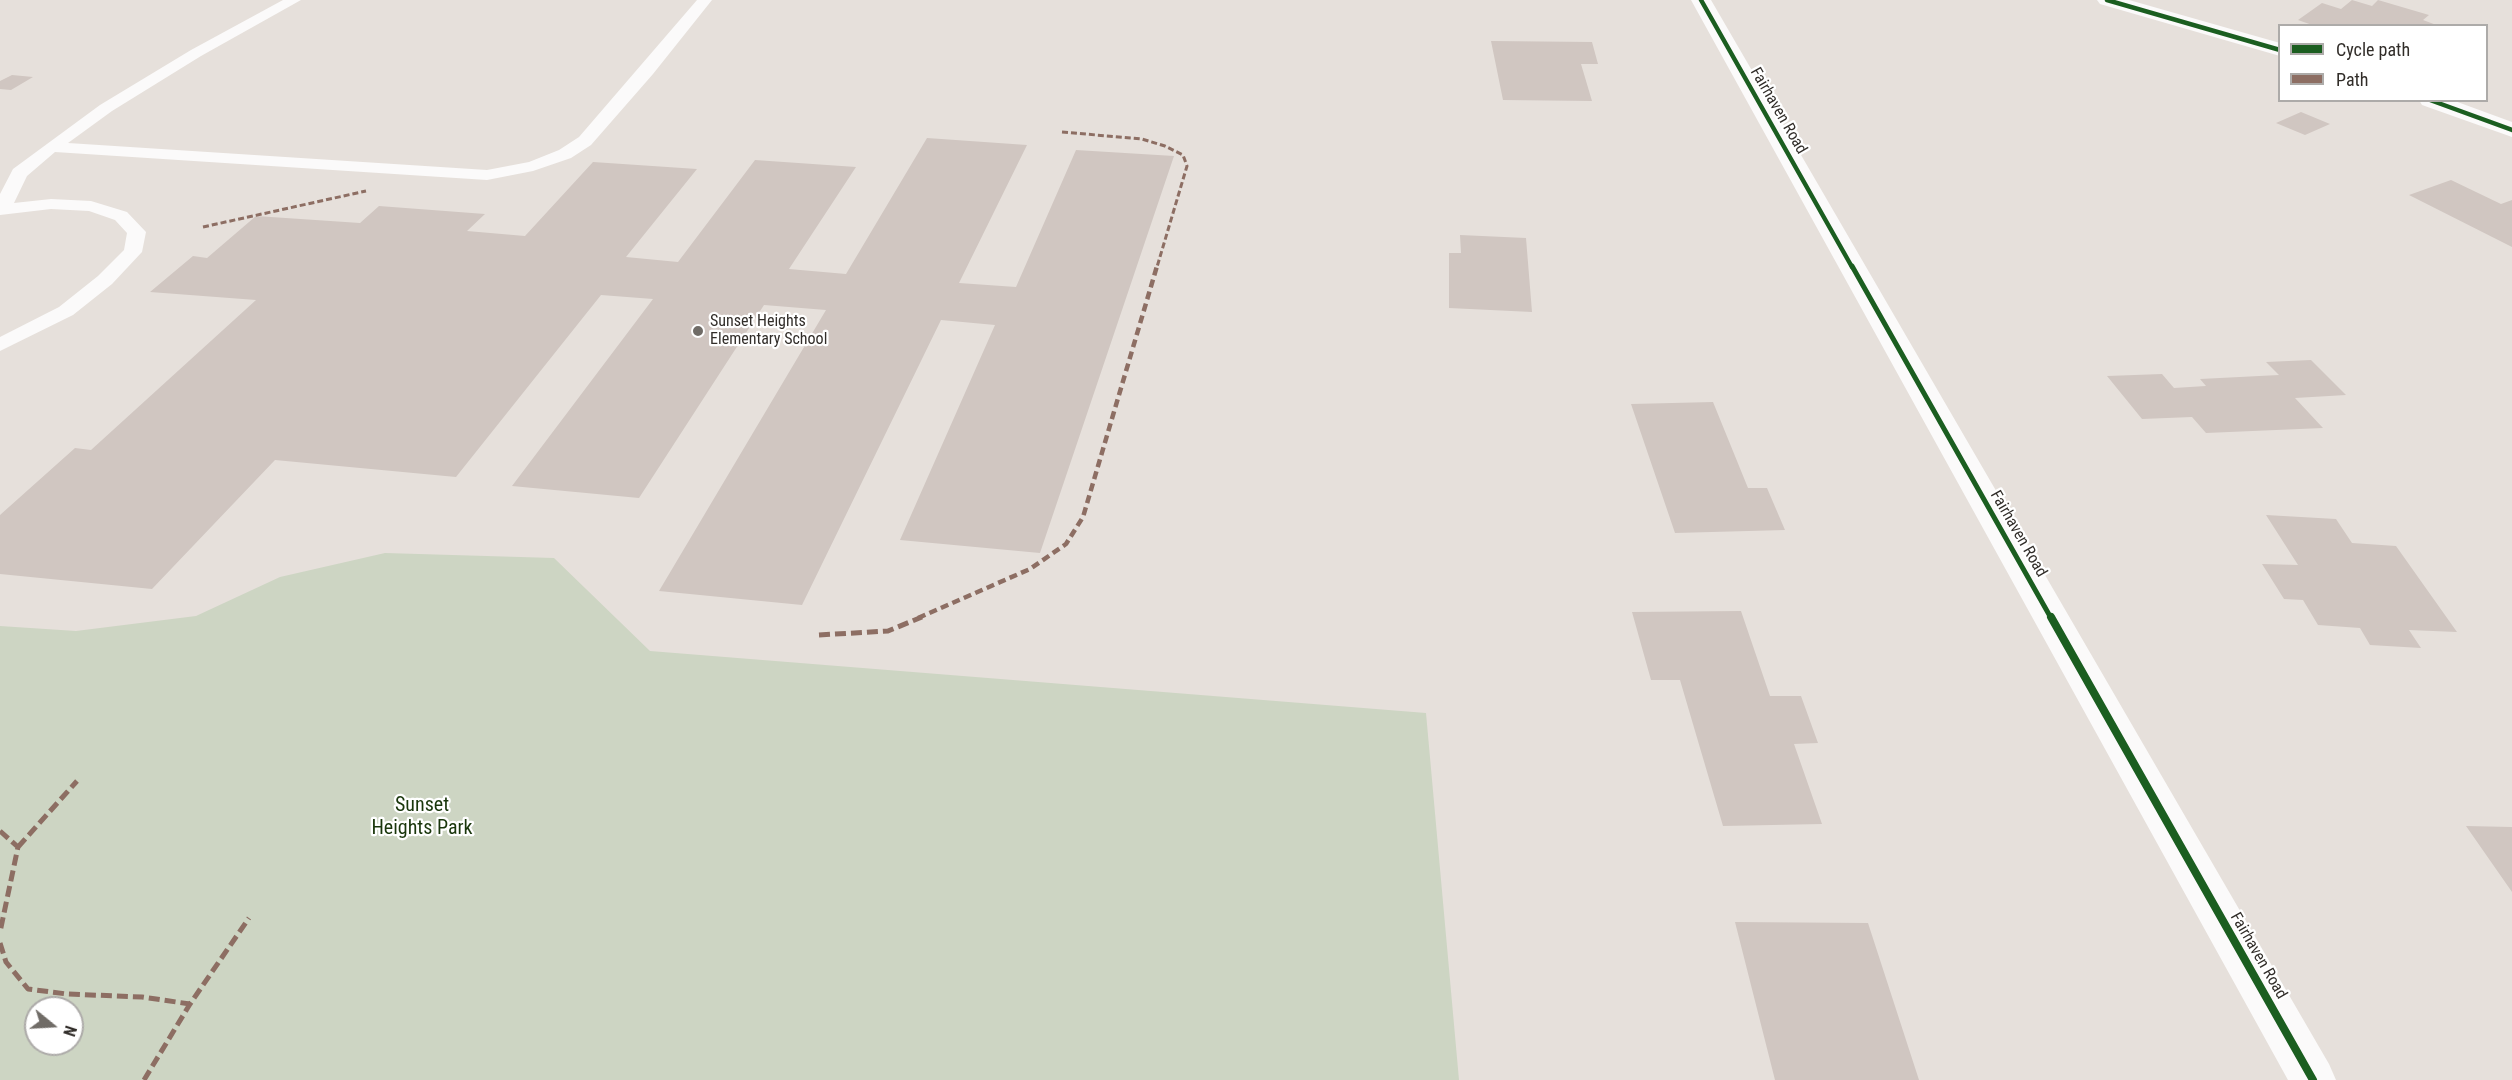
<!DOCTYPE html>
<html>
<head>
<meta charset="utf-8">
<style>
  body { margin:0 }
  #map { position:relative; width:2512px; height:1080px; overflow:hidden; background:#e6e0db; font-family:"Roboto Condensed",sans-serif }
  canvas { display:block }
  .legend { position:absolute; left:2278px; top:24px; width:210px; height:78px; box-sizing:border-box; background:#fff; border:2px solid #adaba9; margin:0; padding:8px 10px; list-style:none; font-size:18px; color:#312d29 }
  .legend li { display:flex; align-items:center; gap:12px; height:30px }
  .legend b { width:30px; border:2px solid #adaba9 }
  .north { position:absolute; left:24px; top:996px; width:60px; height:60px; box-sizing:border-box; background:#fff; border:2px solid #adaba9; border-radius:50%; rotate:108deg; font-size:16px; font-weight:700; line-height:24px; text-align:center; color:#312d29 }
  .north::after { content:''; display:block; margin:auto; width:21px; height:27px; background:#706c67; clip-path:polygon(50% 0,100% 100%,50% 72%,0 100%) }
</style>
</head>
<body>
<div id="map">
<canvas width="2512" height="1080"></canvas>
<ul class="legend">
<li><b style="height:8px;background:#1b5e20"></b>Cycle path</li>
<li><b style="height:8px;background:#8d6e63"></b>Path</li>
</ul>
<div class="north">N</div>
</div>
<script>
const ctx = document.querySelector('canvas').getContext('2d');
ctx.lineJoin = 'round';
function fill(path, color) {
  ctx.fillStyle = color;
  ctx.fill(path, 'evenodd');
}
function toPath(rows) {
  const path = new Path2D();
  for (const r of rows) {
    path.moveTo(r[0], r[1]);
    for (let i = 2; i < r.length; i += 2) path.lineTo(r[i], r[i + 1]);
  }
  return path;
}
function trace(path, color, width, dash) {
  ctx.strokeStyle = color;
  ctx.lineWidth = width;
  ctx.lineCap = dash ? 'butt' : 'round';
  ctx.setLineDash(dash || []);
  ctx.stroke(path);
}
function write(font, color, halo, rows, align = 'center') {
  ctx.font = font + ' "Roboto Condensed",sans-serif';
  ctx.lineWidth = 4.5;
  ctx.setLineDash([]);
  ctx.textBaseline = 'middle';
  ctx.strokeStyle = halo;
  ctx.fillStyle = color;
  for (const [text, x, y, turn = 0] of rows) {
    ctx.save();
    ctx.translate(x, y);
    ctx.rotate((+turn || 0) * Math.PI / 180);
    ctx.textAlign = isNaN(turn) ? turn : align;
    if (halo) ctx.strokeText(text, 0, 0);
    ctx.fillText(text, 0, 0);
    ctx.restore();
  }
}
fill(toPath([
  [385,553,554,558,650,651,1426,713,1459,1080,0,1080,0,626,76,631,196,616,280,577],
  [36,1008,72,1008,72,1044,36,1044]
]), '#cdd5c3');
fill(toPath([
  [2352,0,2372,6,2378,0,2429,15,2423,20,2439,26,2315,26,2298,20,2322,3,2341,9],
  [1491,41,1592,42,1598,64,1581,64,1592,101,1503,100],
  [12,75,33,77,11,90,0,89,0,81],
  [2301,112,2330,124,2305,135,2276,123],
  [927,138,1027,145,959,283,1016,287,1076,150,1174,156,1040,553,900,540,995,325,941,320,802,605,659,591,826,310,764,305,639,498,512,486,653,299,601,295,456,477,275,460,152,589,0,574,0,515,75,448,91,450,256,300,150,292,193,256,207,258,256,216,360,223,379,206,485,214,467,231,525,236,593,162,697,169,626,257,678,262,755,160,856,167,789,269,846,274],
  [2451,180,2501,204,2512,200,2512,247,2409,195],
  [1460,235,1526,238,1532,312,1449,308,1449,253,1461,253],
  [2311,360,2346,395,2295,398,2323,428,2206,433,2192,417,2142,419,2107,376,2162,374,2174,388,2206,386,2200,379,2279,375,2266,362],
  [1713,402,1748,488,1767,488,1785,530,1675,533,1631,404],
  [2266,515,2336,519,2352,543,2396,546,2457,632,2409,630,2421,648,2370,645,2360,628,2318,625,2303,600,2284,599,2262,564,2298,565],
  [1741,611,1770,696,1801,696,1818,743,1794,744,1822,824,1723,826,1680,680,1651,680,1632,612],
  [2466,826,2512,827,2512,892],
  [1735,922,1868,923,1919,1080,1775,1080]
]), '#d0c6c1');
fill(toPath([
  [283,0,301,0,201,56,112,111,68,143,487,170,529,162,559,150,579,137,697,0,712,0,653,74,591,145,571,158,533,171,487,180,55,152,27,176,14,203,51,199,91,201,127,212,146,232,142,252,112,284,73,315,0,351,0,337,59,307,98,276,124,250,127,233,115,220,89,211,51,209,0,215,0,194,13,169,100,105,191,50,283,0]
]), '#fbfafa');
fill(toPath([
  [1691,0,1711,0,2329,1064,2336,1080,2288,1080,1691,0],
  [2097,0,2129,0,2280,43,2280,56,2100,4,2097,0],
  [2419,100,2452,100,2512,122,2512,137,2422,105,2419,100]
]), '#fbfafa');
trace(toPath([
  [1062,132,1142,139,1165,146,1183,155,1187,166,1157,267],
  [203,227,366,191]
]), '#8d6e63', 3, [6, 3]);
trace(toPath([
  [918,618,1030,569,1066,544,1083,517,1157,266]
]), '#8d6e63', 4.5, [8, 4.5]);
trace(toPath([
  [819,635,888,631,922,617],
  [0,831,18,847,0,932],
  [18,847,77,781],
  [0,943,6,962,28,989,67,994,142,997,190,1004],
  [144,1080,190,1004,249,918]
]), '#8d6e63', 5, [11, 5]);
trace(toPath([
  [1701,0,1852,267],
  [2107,0,2280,50],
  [2430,100,2512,130]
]), '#1b5e20', 4.5);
trace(toPath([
  [1852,266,2051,618]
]), '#1b5e20', 5);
trace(toPath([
  [2051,617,2313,1080]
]), '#1b5e20', 8);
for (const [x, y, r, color] of [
  [698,331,6,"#706c67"]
]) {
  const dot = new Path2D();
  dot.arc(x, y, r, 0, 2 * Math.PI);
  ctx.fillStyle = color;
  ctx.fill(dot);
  trace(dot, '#fff', 2);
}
write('16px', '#312d29', '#fff', [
  ["Fairhaven Road",1778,111,60],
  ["Fairhaven Road",2018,534,60],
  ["Fairhaven Road",2258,956,60]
]);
write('16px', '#312d29', '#fff', [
  ["Sunset Heights",710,322],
  ["Elementary School",710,340]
], 'left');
write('20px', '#19360b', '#fff', [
  ["Sunset",422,806],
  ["Heights Park",422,829]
]);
</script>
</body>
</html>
